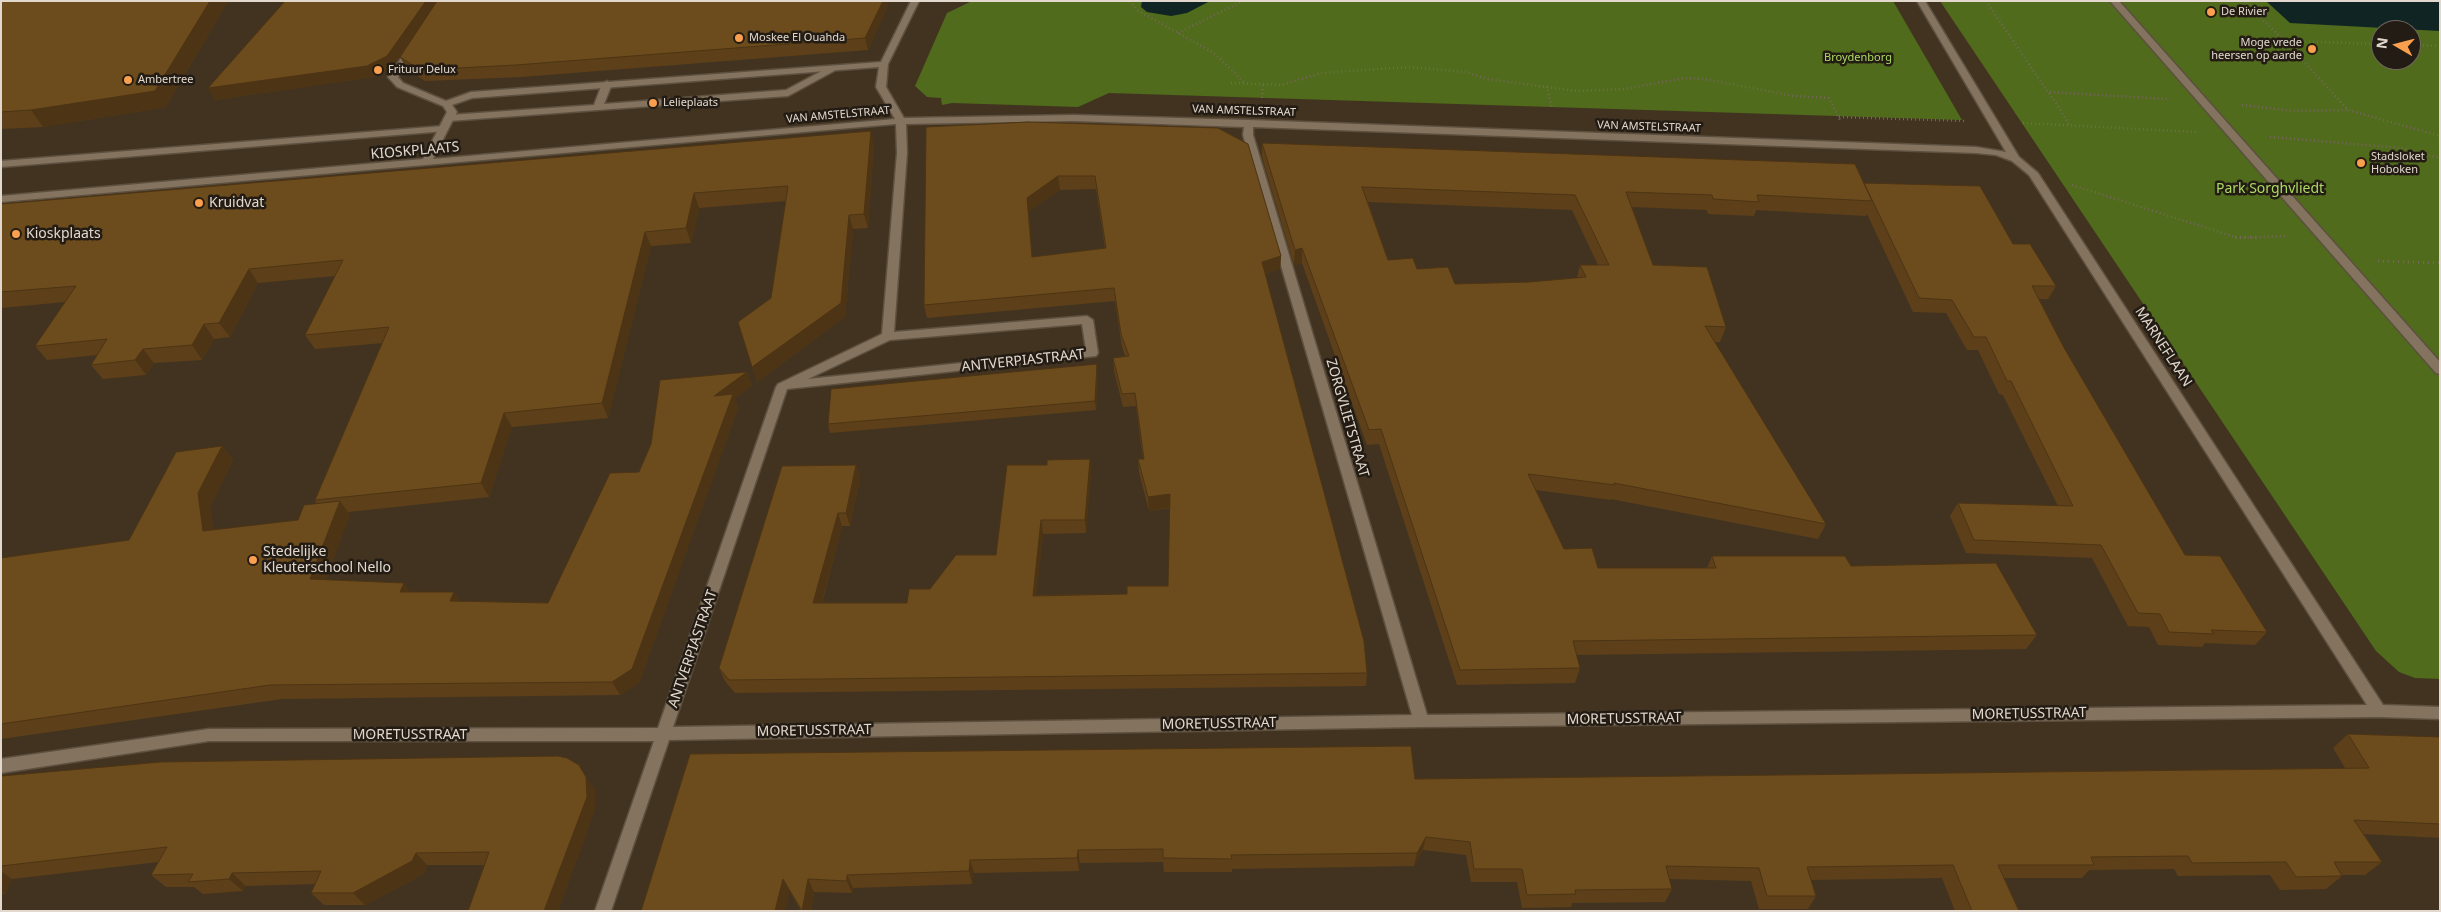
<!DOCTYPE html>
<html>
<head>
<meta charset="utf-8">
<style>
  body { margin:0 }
  #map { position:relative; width:2441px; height:912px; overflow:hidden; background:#423321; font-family:"Noto Sans",sans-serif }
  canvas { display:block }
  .frame { position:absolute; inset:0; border:2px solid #e2d8cd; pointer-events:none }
  .north { position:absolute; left:2371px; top:20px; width:50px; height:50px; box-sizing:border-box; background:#231c14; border:1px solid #6f675e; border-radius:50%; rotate:278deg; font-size:14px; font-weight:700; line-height:20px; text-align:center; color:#e2d8cd }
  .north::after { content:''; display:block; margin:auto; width:18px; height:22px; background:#f99f4d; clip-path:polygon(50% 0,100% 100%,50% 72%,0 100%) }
</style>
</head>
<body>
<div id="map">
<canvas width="2441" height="912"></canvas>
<div class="frame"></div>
<div class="north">N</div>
</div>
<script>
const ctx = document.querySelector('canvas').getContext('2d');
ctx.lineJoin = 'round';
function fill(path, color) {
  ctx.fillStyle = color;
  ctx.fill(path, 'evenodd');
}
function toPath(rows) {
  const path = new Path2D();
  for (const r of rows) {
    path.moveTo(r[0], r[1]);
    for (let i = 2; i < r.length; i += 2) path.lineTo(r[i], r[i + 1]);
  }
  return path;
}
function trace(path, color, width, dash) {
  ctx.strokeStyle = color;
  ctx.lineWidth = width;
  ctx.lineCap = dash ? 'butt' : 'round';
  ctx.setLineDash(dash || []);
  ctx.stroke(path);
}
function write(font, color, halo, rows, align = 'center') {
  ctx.font = font + ' "Noto Sans",sans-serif';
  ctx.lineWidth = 5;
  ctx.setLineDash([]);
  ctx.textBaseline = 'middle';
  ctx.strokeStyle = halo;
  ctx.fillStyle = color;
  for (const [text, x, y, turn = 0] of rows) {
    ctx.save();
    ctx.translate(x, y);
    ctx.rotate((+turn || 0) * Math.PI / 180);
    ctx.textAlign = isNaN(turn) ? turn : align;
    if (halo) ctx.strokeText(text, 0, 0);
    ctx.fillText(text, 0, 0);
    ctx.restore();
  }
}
fill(toPath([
  [972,1,1893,1,1962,120,1109,93,1078,107,952,103,942,105,941,98,927,97,915,86,947,13],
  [1940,1,2440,1,2440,679,2415,678,2399,672,2376,651],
  [2381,30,2411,30,2411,60,2381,60]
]), '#4f6b1b');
fill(toPath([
  [1142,1,1210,1,1187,13,1171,16,1147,12,1141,7],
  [2266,1,2440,1,2440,31,2290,23]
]), '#102424');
const service = toPath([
  [2110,1,2119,1,2440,362,2440,374,2436,373,2110,1],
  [831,66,836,69,834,71,788,96,449,121,444,118,449,115,594,105,602,84,607,81,612,84,604,104,786,90,831,66],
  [443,126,448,129,446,131,1,167,1,161,443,126]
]);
const minor = toPath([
  [911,1,919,1,888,64,886,87,904,118,1074,115,1249,120,1976,147,2006,152,1917,1,1925,1,2019,157,2038,173,2383,705,2440,707,2440,719,2379,717,1421,727,669,740,611,911,595,911,654,741,209,741,1,773,1,759,209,729,658,728,776,387,778,384,882,334,897,153,896,124,1,202,1,196,423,159,447,112,443,106,397,87,388,77,409,47,412,46,416,49,398,77,403,83,446,101,471,92,881,62,911,1],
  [879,67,876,87,895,119,433,159,457,112,452,105,472,98,879,67],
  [1074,121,1244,127,1243,135,1412,715,673,727,787,389,1096,356,1098,353,1093,320,1087,316,894,332,907,153,906,124,1074,121],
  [1253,127,1976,153,1996,155,2012,161,2029,175,2367,705,1427,715,1253,135,1253,127],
  [1082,324,1086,350,808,379,890,340,1082,324]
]);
trace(service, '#5d503f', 3);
trace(minor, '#5d503f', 3);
trace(toPath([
  [1130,1,1137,10,1214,53,1246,84],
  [1986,1,2048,92,2168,99],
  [2243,1,2285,41,2348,110,2440,136],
  [1178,33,1243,1],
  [2285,41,2381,44],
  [2411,45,2440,46],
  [1231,83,1281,85,1321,73,1409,67,1466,72,1487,79,1576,91,1625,89,1684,78,1704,79,1794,96,1829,98,1840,120],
  [1547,86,1552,109],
  [2049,93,2070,125],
  [1262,98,1263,85],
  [2242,105,2294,111,2348,110],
  [1839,117,1964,121],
  [2023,123,2196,132],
  [2270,137,2401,148,2440,158],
  [2072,185,2238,238,2287,236]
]), '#766859', 2.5, [1, 3]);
trace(toPath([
  [2235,237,2257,237],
  [2378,261,2440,263]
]), '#766859', 3, [1, 4]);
fill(service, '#84735f');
fill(minor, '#84735f');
fill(toPath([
  [1,1,228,1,166,107,43,127,1,129],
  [285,1,887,8,868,50,521,77,425,81,406,68,400,57,413,38,392,67,373,77,215,100],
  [1028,122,1281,256,1280,269,1265,274,1367,673,1366,686,735,693,725,681,719,668,856,465,860,479,850,526,842,526,822,603,907,603,930,589,996,555,1047,465,1090,459,1091,473,1086,533,1043,534,1036,595,1127,594,1168,586,1170,508,1149,511,1139,472,1138,459,1143,459,1136,406,1123,407,1114,371,1113,358,1125,356,1122,347,1115,301,927,318,924,305],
  [1096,189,1105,248,1032,257,1029,211,1060,190],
  [1262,143,1864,183,2013,244,2056,286,2048,299,2039,299,2063,346,2185,555,2267,632,2255,645,2205,643,2202,647,2158,645,2149,627,2128,626,2092,558,1966,553,1950,516,1958,503,2058,506,2003,395,1999,394,1978,350,1967,350,1946,313,1913,312,1867,214,1866,216,1756,210,1754,216,1708,214,1707,210,1632,207,1653,265,1726,327,1720,342,1714,342,1826,524,1818,539,1611,499,1611,500,1536,490,1564,549,1598,568,1707,568,1712,556,1851,566,2037,635,2026,649,1576,655,1580,668,1575,683,1457,685,1379,444,1367,445,1302,263,1294,265,1262,157],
  [1368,202,1572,210,1598,265,1580,265,1577,278,1529,282,1455,284,1417,269,1388,260],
  [874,145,868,228,853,229,845,317,757,382,752,367,771,298,786,201,699,208,691,243,651,246,608,418,512,427,489,497,348,512,350,515,325,580,404,583,410,592,460,601,548,603,639,472,747,372,752,386,735,398,738,408,639,683,620,695,282,699,1,739,1,558,129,540,222,446,233,460,210,507,213,530,298,520,317,504,315,500,383,343,315,349,305,335,335,276,258,283,230,337,214,339,202,360,154,363,146,375,103,379,91,365,97,355,47,360,35,346,65,302,1,308,1,204],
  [1098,373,1096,410,830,433,828,424],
  [2348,734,2440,737,2440,838,2364,834,2382,862,2365,875,2342,875,2342,876,2326,889,2280,890,2270,875,2178,876,2174,869,2089,870,2082,878,2004,878,2019,911,1955,911,1942,878,1811,880,1816,896,1808,909,1759,909,1751,881,1669,879,1672,889,1665,902,1572,903,1571,907,1522,908,1517,882,1471,882,1466,855,1423,850,1414,866,1232,869,1232,872,1164,872,1163,862,1080,863,1079,871,974,873,972,884,853,888,852,893,814,892,811,911,801,911,790,892,690,754,1415,779,1869,774,2345,768,2333,748],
  [1,776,595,789,595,809,558,911,468,911,485,865,427,865,424,874,365,905,324,905,311,893,315,884,246,886,243,891,203,894,194,887,166,887,151,875,158,862,12,879,5,894,1,894]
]), '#5d4019');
fill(toPath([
  [210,1,228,1,166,107,43,127,31,110],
  [426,1,439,1,392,67,373,77,215,100,208,88],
  [883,1,888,1,887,8,868,50,865,38],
  [871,131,874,145,868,228,864,214],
  [1058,176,1060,190,1029,211,1034,270,1027,198],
  [694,193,699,208,691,243,686,228],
  [849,215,853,229,845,317,757,382,752,367],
  [645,232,651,246,608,418,602,403],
  [1302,248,1302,263,1294,265,1295,250],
  [1281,256,1280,269,1262,275,1262,262],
  [249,269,258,283,230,337,219,323],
  [204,324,214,339,202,360,192,345],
  [143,349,154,363,146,375,135,360],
  [1097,364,1098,373,1096,410,1095,401],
  [747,372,752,386,735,398,738,408,639,683,620,695,612,682,714,396],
  [504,413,512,427,489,497,481,483],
  [222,446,233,460,210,507,215,545,203,531,198,493],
  [1090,459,1091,473,1086,533,1085,520],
  [856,465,860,479,850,526,846,513],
  [1170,494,1170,507,1149,511,1148,497],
  [340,501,350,515,321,593,310,579],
  [838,513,842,526,818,616,813,603],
  [1041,520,1043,534,1035,609,1033,596],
  [404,583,414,597,400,592],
  [454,592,464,606,450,601],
  [586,777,595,789,595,809,558,911,544,911],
  [1426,837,1423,850,1414,866,1417,853],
  [1078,850,1080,863,1079,871,1077,858],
  [416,853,427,865,424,874,365,905,353,893],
  [970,860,974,873,972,884,969,871],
  [1,871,12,879,5,894,1,892],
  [232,873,246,886,243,891,229,879],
  [847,875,853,888,852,893,847,881],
  [783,879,790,892,785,911,775,911],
  [808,879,814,892,811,911,802,911]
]), '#4c3414');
const building = toPath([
  [1,1,210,1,155,91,31,110,1,112,1,1],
  [285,1,426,1,387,56,367,66,208,88,285,1],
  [437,1,883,1,865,38,516,65,420,70,400,57,437,1],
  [1028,122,1218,128,1248,144,1281,256,1262,262,1364,641,1367,673,729,680,719,668,782,466,856,465,846,513,838,513,813,603,907,603,909,589,930,589,956,555,996,555,1007,465,1047,465,1047,460,1090,459,1085,520,1041,520,1033,596,1127,594,1127,586,1168,586,1170,494,1148,497,1138,459,1144,459,1135,393,1122,394,1113,358,1129,356,1121,334,1114,288,924,305,926,127,1028,122],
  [1058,176,1095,176,1106,248,1032,257,1027,198,1058,176],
  [871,131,864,214,849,215,841,303,752,367,738,322,771,298,788,186,694,193,686,228,645,232,602,403,504,413,481,483,315,500,389,327,305,335,343,260,249,269,219,323,204,324,192,345,143,349,135,360,91,365,107,339,35,346,76,286,1,292,1,204,871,131],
  [1262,143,1855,164,1872,201,1757,195,1759,202,1713,199,1712,195,1626,192,1653,265,1707,267,1726,327,1705,326,1826,524,1614,483,1615,485,1528,474,1564,549,1592,548,1598,568,1716,568,1712,556,1845,556,1851,566,1996,563,2037,635,1573,641,1580,668,1460,670,1381,429,1369,430,1302,248,1295,250,1262,143],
  [1362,187,1575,195,1609,265,1580,265,1586,277,1529,282,1455,284,1448,267,1417,269,1413,258,1388,260,1362,187],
  [1864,183,1980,186,2013,244,2030,244,2056,286,2032,286,2063,346,2185,555,2220,556,2267,632,2211,630,2214,634,2169,632,2160,614,2138,613,2101,545,1974,540,1958,503,2073,506,2011,381,2007,381,1986,337,1974,337,1952,300,1919,298,1864,183],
  [1097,364,1095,401,828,424,831,389,1097,364],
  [747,372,714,396,733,394,632,669,612,682,270,685,1,724,1,558,129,540,176,452,222,446,198,493,203,531,298,520,304,505,340,501,310,579,404,583,400,592,454,592,450,601,548,603,610,473,639,472,651,444,660,380,747,372],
  [2348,734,2440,737,2440,824,2354,820,2382,862,2334,862,2342,876,2296,877,2286,862,2192,863,2188,856,2091,857,2094,865,1998,865,2019,911,1972,911,1953,865,1807,867,1816,896,1767,896,1759,868,1666,866,1672,889,1575,890,1576,894,1527,895,1522,869,1474,869,1470,842,1426,837,1417,853,1231,855,1232,859,1163,858,1163,849,1078,850,1077,858,970,860,969,871,847,875,847,881,808,879,802,911,783,879,775,911,641,911,690,754,1411,746,1415,779,1869,774,2369,768,2348,734],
  [558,756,567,758,579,765,586,777,587,797,544,911,468,911,489,852,416,853,412,861,353,893,311,893,321,871,232,873,229,879,188,882,193,874,151,875,167,847,1,866,1,776,161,762,558,756]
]);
fill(building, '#6c4b1d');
trace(building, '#4c3414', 1);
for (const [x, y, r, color] of [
  [2211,12,5,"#f99f4d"],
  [739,38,5,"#f99f4d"],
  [2312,49,5,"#f99f4d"],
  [378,70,5,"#f99f4d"],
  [128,80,5,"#f99f4d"],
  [653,103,5,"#f99f4d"],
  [2361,163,5,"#f99f4d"],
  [199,203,5,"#f99f4d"],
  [16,234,5,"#f99f4d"],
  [253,560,5,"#f99f4d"]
]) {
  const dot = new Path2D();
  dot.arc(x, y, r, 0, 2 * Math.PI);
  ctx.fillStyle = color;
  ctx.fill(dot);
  trace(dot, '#231c14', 2);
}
write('11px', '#e2d8cd', '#231c14', [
  ["De Rivier",2221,12],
  ["Moskee El Ouahda",749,38],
  ["Moge vrede",2302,43,"right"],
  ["heersen op aarde",2302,56,"right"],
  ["Frituur Delux",388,70],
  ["Ambertree",138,80],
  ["Lelieplaats",663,103],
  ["Stadsloket",2371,157],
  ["Hoboken",2371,170]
], 'left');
write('11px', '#addb62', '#231c14', [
  ["Broydenborg",1858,58]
]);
write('11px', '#e2d8cd', '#231c14', [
  ["VAN AMSTELSTRAAT",1244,111,2],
  ["VAN AMSTELSTRAAT",838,115,-5],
  ["VAN AMSTELSTRAAT",1649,127,2]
]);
write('14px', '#e2d8cd', '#231c14', [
  ["KIOSKPLAATS",415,151,-5],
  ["MARNEFLAAN",2163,347,57],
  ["ANTVERPIASTRAAT",1023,361,-6],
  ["ZORGVLIETSTRAAT",1347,418,74],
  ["ANTVERPIASTRAAT",693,649,-71],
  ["MORETUSSTRAAT",2029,714,-1],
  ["MORETUSSTRAAT",1624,719,-1],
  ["MORETUSSTRAAT",1219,724,-1],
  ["MORETUSSTRAAT",814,731,-1],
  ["MORETUSSTRAAT",410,735]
]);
write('14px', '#addb62', '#231c14', [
  ["Park Sorghvliedt",2270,189]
]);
write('14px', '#e2d8cd', '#231c14', [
  ["Kruidvat",209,203],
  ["Kioskplaats",26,234],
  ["Stedelijke",263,552],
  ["Kleuterschool Nello",263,568]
], 'left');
</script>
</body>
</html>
